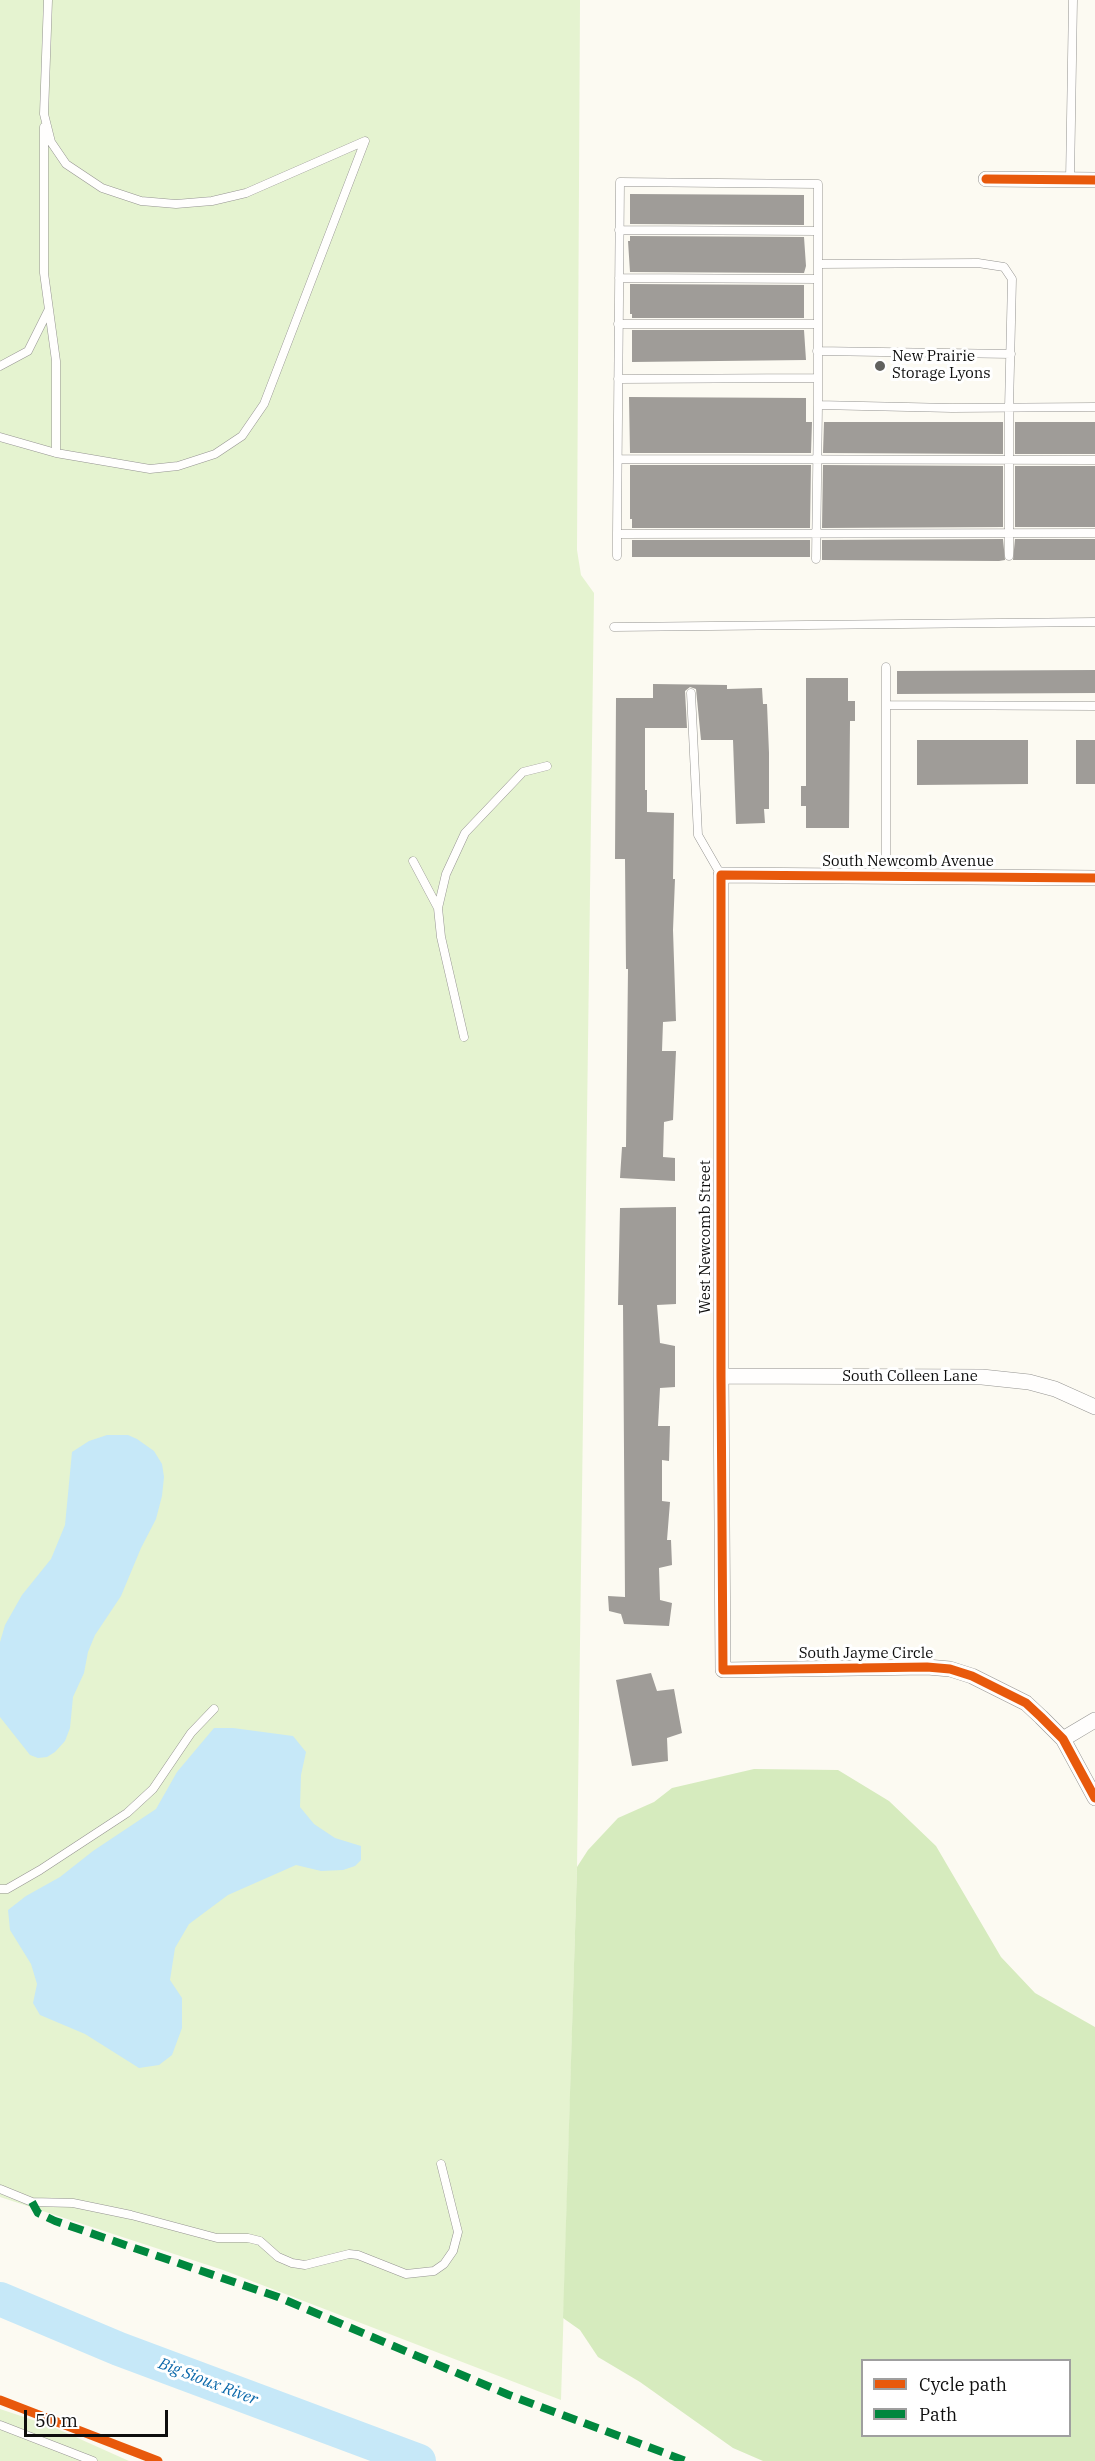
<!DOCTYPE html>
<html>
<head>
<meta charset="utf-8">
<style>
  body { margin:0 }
  #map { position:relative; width:1095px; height:2461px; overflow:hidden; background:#fcfaf2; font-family:"IBM Plex Serif",serif }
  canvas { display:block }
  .legend { position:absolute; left:861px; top:2359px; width:210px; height:78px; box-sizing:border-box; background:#fff; border:2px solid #9f9f9f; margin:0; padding:8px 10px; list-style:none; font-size:18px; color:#0e0e0e }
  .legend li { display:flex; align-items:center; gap:12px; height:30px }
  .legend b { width:30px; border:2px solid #9f9f9f }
  .scale { position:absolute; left:24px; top:2410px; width:144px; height:27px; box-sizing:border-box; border:3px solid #0e0e0e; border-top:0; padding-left:8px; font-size:18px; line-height:21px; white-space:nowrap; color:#0e0e0e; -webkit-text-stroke:4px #fff; paint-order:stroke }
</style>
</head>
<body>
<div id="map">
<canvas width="1095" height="2461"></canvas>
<ul class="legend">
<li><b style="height:8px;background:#e8590c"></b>Cycle path</li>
<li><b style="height:8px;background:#00873e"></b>Path</li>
</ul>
<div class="scale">50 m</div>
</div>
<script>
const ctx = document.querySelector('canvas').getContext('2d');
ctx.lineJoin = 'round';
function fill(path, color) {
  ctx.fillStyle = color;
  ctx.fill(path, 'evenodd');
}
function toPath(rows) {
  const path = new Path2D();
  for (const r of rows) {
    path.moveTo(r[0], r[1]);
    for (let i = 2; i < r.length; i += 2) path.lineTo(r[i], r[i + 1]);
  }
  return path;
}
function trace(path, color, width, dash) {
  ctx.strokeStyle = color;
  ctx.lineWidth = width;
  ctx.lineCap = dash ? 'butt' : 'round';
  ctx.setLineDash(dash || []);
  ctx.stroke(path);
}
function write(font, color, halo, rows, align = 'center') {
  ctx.font = font + ' "IBM Plex Serif",serif';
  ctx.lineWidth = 6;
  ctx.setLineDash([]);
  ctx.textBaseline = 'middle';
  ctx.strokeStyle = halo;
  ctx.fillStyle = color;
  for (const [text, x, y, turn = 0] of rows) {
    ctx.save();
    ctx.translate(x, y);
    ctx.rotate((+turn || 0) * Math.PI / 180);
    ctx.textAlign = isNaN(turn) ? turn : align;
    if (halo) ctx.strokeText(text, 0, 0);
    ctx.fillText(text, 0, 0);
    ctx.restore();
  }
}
fill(toPath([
  [0,0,580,0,577,550,581,575,594,593,577,1867,561,2400,223,2270,0,2197],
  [0,2409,51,2426,129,2461,0,2461]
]), '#e5f3d0');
fill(toPath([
  [754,1769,838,1770,889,1801,936,1846,1001,1957,1035,1993,1095,2027,1095,2461,763,2461,733,2448,640,2382,598,2357,580,2330,563,2318,577,1867,588,1850,618,1818,654,1802,672,1788],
  [862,2360,1070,2360,1070,2436,862,2436]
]), '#d6ebbe');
fill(toPath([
  [107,1435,128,1435,137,1439,154,1451,162,1464,164,1477,162,1496,156,1519,141,1548,121,1596,95,1635,88,1652,84,1673,73,1697,70,1728,65,1741,55,1752,47,1757,38,1758,30,1755,0,1717,0,1642,5,1625,22,1595,51,1559,65,1525,72,1452,89,1441],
  [214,1728,233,1728,293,1736,306,1752,301,1775,300,1807,314,1824,335,1838,361,1846,361,1860,355,1866,343,1870,321,1871,296,1865,228,1895,189,1924,175,1948,170,1980,182,1998,182,2028,172,2055,159,2065,139,2068,85,2034,40,2015,33,2003,37,1984,31,1964,10,1930,8,1910,26,1896,60,1877,93,1851,156,1809,177,1772]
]), '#c6e8f8');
trace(toPath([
  [0,2299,119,2349,419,2461]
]), '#c6e8f8', 34);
fill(toPath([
  [630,194,804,195,804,225,630,224],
  [630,236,804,237,806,266,804,273,630,272,628,241,630,241],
  [630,284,804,285,804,318,632,318,632,314,630,314],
  [632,330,804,330,806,360,632,362],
  [629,397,806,398,806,422,812,422,811,453,630,453],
  [824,422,1003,422,1003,454,823,453],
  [1015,422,1095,422,1095,454,1015,454],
  [630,465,811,465,810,528,632,528,632,519,630,519],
  [823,465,1003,466,1003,527,822,528],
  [1015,466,1095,466,1095,527,1015,527],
  [1003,539,1005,560,999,561,822,560,822,540],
  [1015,539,1095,539,1095,560,1013,560],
  [632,540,810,540,810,557,632,557],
  [1095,670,1095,693,897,694,897,671],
  [806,678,848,678,848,701,855,701,855,721,850,721,849,828,806,828,806,806,801,806,801,786,806,786],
  [653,684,727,685,727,689,762,688,763,704,767,704,769,753,769,809,764,809,765,823,736,824,733,740,701,740,696,689,690,687,685,691,687,728,645,728,645,790,647,790,647,812,674,813,673,879,675,879,673,930,676,1021,663,1022,662,1051,676,1051,673,1120,664,1122,663,1157,675,1158,675,1181,620,1178,622,1147,626,1147,628,969,626,969,625,859,615,859,616,698,653,698],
  [917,740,1028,740,1028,784,917,785],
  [1076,740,1095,740,1095,784,1076,784],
  [676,1207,676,1304,657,1305,660,1343,675,1346,675,1387,660,1388,658,1426,670,1426,669,1461,662,1460,662,1501,670,1502,667,1540,671,1540,672,1565,659,1568,660,1600,672,1603,669,1626,624,1624,621,1614,609,1611,608,1596,625,1597,623,1305,618,1305,620,1208],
  [651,1673,657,1691,674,1689,682,1733,667,1738,668,1761,632,1766,616,1680]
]), '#9f9c98');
const service = toPath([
  [44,127,44,273,56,361,56,453],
  [1070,180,1073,0],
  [619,230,818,231],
  [818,264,978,263,1004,267,1012,279,1009,408,1009,556],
  [619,278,818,279],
  [618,324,817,324],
  [817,351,1011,354],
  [0,366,28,351,48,311],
  [618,379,817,378],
  [1095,407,952,408,818,405,818,184,620,182,617,534,1095,533],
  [0,437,56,453,150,469,178,466,215,454,242,436,264,404,365,141,246,193,212,201,176,204,141,201,102,188,66,164,51,142,44,114,48,0],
  [618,459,1095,460],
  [617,534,617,556],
  [816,559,818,405],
  [614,627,1095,622],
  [691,693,698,835,721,875],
  [886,705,1095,706],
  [413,861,438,908],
  [886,877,886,667],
  [464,1037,441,937,438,908,446,874,465,833,523,772,547,766],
  [0,1889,7,1889,40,1870,127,1813,153,1789,191,1733,214,1709],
  [0,2189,32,2202,73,2203,131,2215,217,2238,248,2238,260,2241,278,2257,292,2263,305,2265,349,2254,358,2255,406,2274,434,2271,444,2264,453,2251,458,2232,441,2164],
  [0,2425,93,2461]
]);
const minor = toPath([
  [986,179,1095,180],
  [1095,878,721,875,721,1376,723,1670,927,1667,950,1669,972,1676,1026,1703,1041,1717,1063,1739,1095,1798],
  [721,1376,982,1377,1029,1382,1055,1389,1095,1407],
  [1063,1739,1095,1720]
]);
trace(service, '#959491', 9);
trace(minor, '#959491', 16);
trace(service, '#fffefd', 8);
trace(minor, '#fffefd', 15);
trace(toPath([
  [32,2202,38,2213,55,2221,278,2297,509,2395,686,2461]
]), '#00873e', 8, [15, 8]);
trace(toPath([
  [986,179,1095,180],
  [1095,878,721,875,721,1376,723,1670,927,1667,950,1669,972,1676,1026,1703,1041,1717,1063,1739,1095,1798],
  [0,2400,158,2461]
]), '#e8590c', 9);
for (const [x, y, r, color] of [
  [880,366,6,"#61615e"]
]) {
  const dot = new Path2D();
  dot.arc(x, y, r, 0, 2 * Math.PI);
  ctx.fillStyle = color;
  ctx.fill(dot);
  trace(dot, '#fff', 2);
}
write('15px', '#0e0e0e', '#fff', [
  ["New Prairie",892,357],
  ["Storage Lyons",892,374]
], 'left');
write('15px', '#0e0e0e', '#fff', [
  ["South Newcomb Avenue",908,862],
  ["West Newcomb Street",706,1237,-90],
  ["South Colleen Lane",910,1377],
  ["South Jayme Circle",866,1654]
]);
write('italic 16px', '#0c69ab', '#fff', [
  ["Big Sioux River",208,2382,21]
]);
</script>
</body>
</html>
